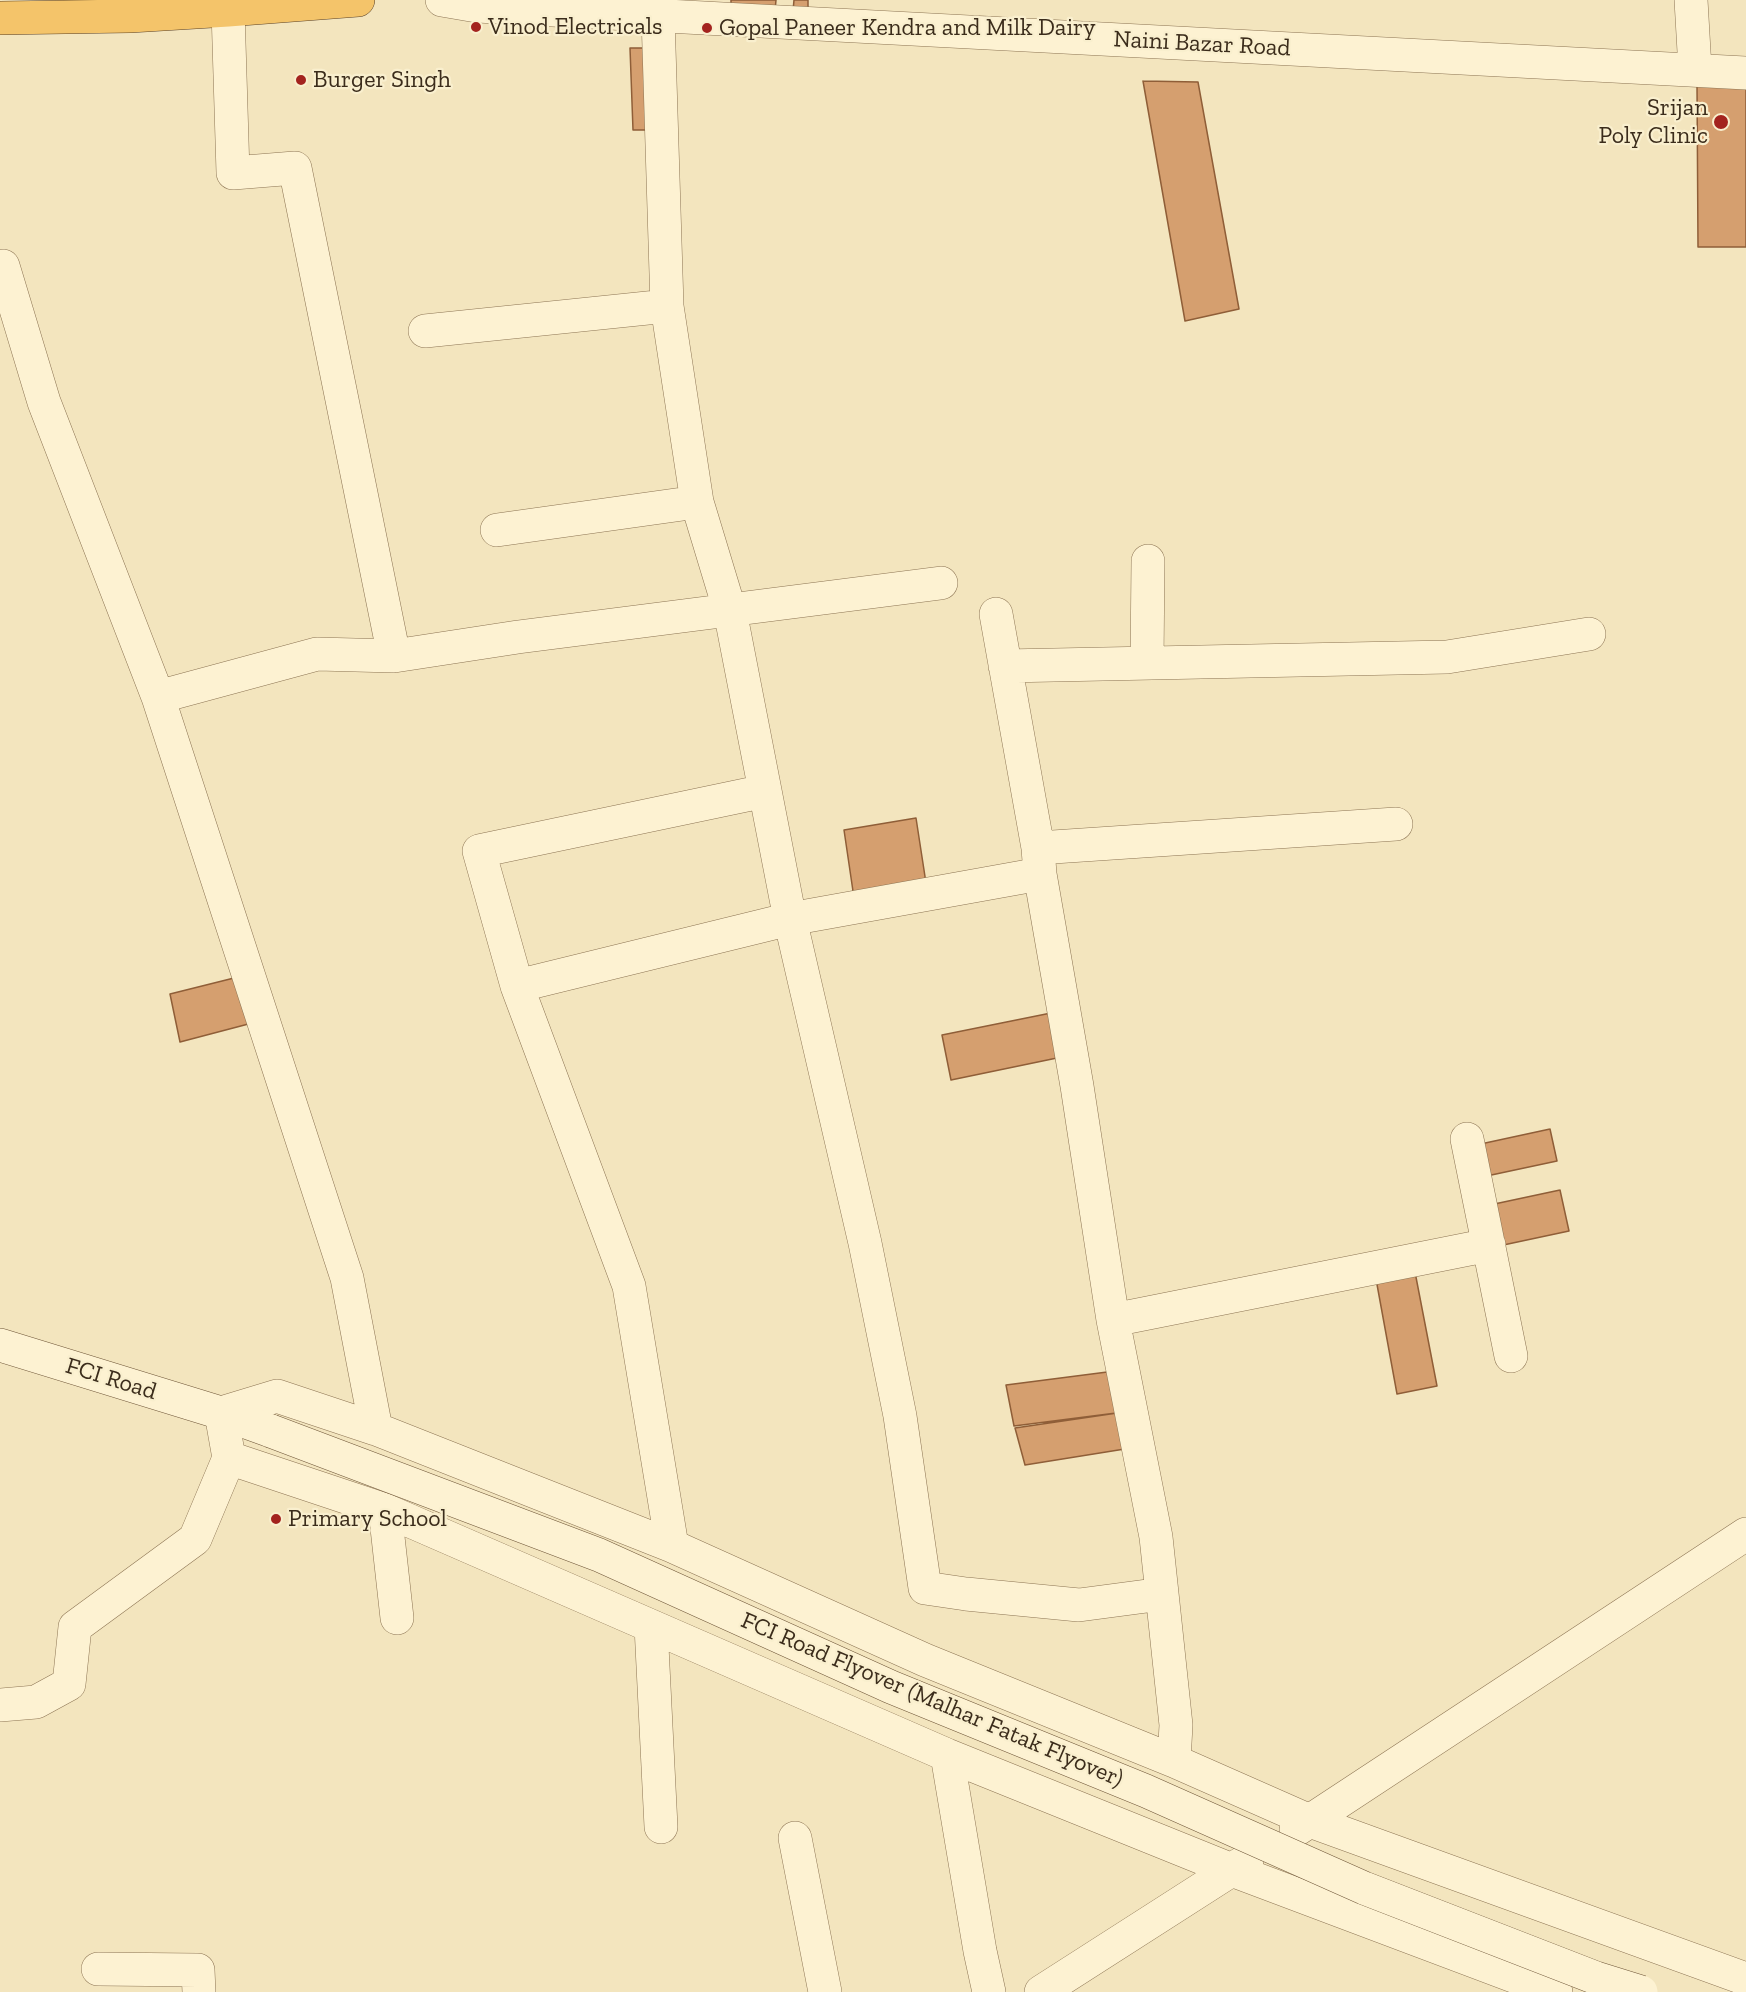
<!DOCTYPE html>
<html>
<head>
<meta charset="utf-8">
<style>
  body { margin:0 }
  canvas { display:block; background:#f3e5be }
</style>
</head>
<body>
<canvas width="1746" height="1992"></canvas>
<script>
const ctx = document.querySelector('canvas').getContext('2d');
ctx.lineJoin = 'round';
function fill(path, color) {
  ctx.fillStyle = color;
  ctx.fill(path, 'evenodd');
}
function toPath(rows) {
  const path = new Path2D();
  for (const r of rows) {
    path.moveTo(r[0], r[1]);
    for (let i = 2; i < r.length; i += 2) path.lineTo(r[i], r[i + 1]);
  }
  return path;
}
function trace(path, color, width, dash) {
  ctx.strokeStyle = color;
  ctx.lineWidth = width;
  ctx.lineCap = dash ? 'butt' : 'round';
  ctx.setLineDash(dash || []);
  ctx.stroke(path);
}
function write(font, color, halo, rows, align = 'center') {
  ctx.font = font + ' "Zilla Slab",serif';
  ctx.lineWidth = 4.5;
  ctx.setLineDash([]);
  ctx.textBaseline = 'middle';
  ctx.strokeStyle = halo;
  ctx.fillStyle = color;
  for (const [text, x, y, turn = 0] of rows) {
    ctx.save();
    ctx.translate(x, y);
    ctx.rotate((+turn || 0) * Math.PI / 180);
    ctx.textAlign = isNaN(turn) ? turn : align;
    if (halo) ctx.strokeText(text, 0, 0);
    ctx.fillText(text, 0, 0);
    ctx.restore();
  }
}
const building = toPath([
  [731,0,776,0,775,11,731,8,731,0],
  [794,0,808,0,808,11,793,11,794,0],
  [630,48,645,48,649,130,633,130,630,48],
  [1143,81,1198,82,1239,309,1185,321,1143,81],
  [1697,84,1746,84,1746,247,1698,247,1697,84],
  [916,818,926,883,854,898,844,830,916,818],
  [242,976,256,1022,180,1042,170,994,242,976],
  [1051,1013,1057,1058,951,1080,942,1035,1051,1013],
  [1550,1129,1557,1161,1482,1177,1476,1145,1550,1129],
  [1560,1190,1569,1231,1494,1247,1485,1206,1560,1190],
  [1415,1272,1437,1386,1397,1394,1376,1279,1415,1272],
  [1115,1371,1124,1412,1014,1426,1006,1385,1115,1371],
  [1124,1412,1131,1448,1025,1465,1015,1428,1124,1412]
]);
fill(building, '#d59f6f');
trace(building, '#8f5e38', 1.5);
const minor = toPath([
  [442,0,477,6,1746,73],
  [1691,0,1695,69],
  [3,266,44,402,158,697,347,1278,376,1429],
  [667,306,697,502,730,611,790,919,865,1243,900,1416,925,1588,966,1594,1079,1605,1162,1594],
  [425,331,667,306,658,16],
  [497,530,697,502],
  [996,614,1038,848,1040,874,1077,1086,1113,1320,1156,1537,1176,1725,1174,1761],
  [394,656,518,637,941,583],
  [1147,663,1148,561],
  [1005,666,1447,657,1589,634],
  [158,697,317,654,394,656,295,168,233,173,228,10],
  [1038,848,1396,824],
  [517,986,790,919,1040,874],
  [1467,1139,1511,1356],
  [1113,1320,1489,1245],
  [229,1458,385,1510,947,1755,1232,1870,1556,1992],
  [385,1510,397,1618],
  [672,1546,629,1286,517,986,479,851,765,791],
  [651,1626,661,1827],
  [0,1705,36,1702,69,1684,75,1627,195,1539,229,1458,221,1413,277,1396,376,1429,672,1546,925,1660,1174,1761,1310,1821,1746,1979],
  [947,1755,980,1951,989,1992],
  [1296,1830,1746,1534],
  [795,1838,825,1992],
  [98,1969,198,1970,199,1992],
  [1041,1992,1247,1860]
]);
const secondary = toPath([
  [0,1345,221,1413,271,1431]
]);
const trunk = toPath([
  [0,18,130,16,228,10,358,0]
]);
trace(minor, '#8d7554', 34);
trace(secondary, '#6f5638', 34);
trace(trunk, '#5a4229', 34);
trace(minor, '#fdf2d2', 33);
trace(secondary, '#fdf2d2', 33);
trace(trunk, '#f4c46a', 33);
const secondaryBridge = toPath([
  [271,1431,599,1555,891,1687,1146,1791,1364,1888,1596,1978,1641,1992]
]);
trace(secondaryBridge, '#6f5638', 34, []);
trace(secondaryBridge, '#fdf2d2', 33);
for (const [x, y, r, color] of [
  [476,27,6,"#a3231e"],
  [707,28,6,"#a3231e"],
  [301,80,6,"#a3231e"],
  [1721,122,8,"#a3231e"],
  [276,1519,6,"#a3231e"]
]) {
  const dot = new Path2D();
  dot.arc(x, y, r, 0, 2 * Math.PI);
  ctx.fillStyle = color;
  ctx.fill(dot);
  trace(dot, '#f9efce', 2);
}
write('24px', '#3b2c1b', '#f9efce', [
  ["Vinod Electricals",488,27],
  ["Gopal Paneer Kendra and Milk Dairy",719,28],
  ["Burger Singh",313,80],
  ["Srijan",1708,108,"right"],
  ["Poly Clinic",1708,136,"right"],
  ["Primary School",288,1519]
], 'left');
write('24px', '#3b2c1b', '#f9efce', [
  ["Naini Bazar Road",1202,44,3],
  ["FCI Road",111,1379,17],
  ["FCI Road Flyover (Malhar Fatak Flyover)",932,1700,23]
]);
</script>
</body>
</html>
